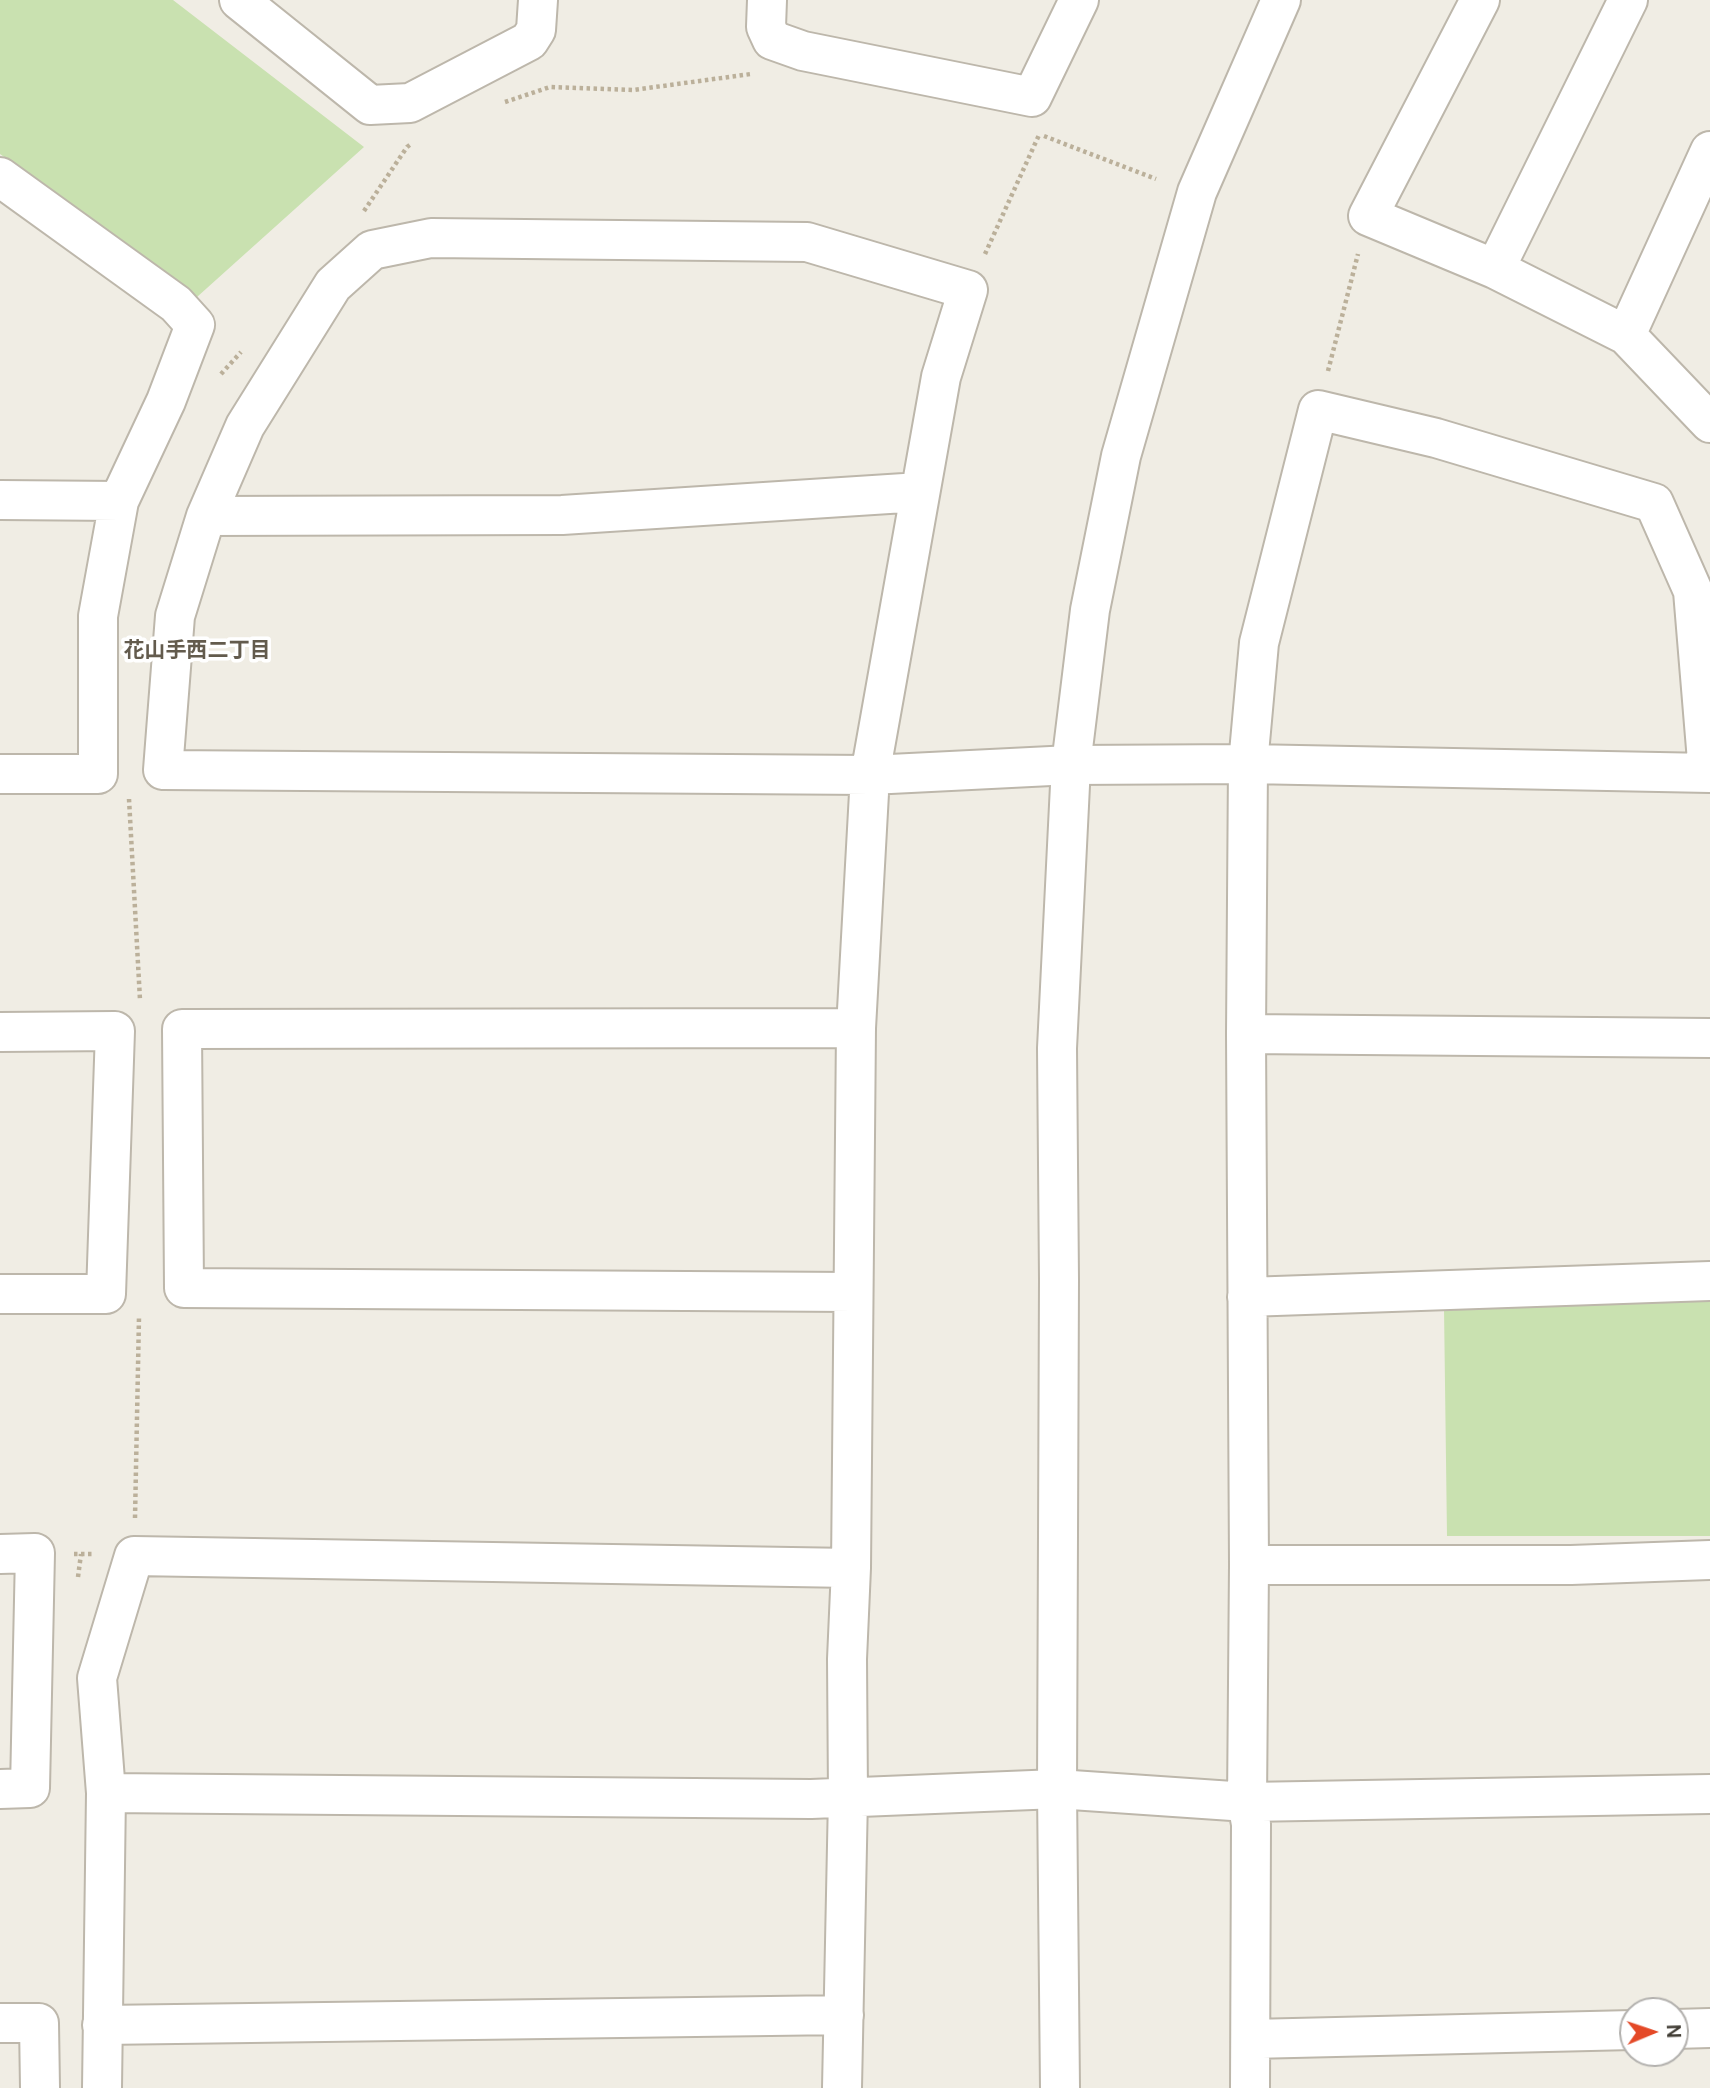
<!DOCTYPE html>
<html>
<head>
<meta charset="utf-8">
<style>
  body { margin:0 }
  #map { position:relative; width:1710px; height:2088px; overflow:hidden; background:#f0ede4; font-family:"DM Sans",sans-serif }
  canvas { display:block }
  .north { position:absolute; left:1619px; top:1997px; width:70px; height:70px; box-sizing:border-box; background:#fff; border:2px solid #b3b1ae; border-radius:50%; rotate:88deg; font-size:19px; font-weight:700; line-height:28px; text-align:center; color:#413d35 }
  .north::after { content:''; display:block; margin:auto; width:24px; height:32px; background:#e44927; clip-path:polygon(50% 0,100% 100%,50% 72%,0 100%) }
</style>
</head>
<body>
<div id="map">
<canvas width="1710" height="2088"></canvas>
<div class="north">N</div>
</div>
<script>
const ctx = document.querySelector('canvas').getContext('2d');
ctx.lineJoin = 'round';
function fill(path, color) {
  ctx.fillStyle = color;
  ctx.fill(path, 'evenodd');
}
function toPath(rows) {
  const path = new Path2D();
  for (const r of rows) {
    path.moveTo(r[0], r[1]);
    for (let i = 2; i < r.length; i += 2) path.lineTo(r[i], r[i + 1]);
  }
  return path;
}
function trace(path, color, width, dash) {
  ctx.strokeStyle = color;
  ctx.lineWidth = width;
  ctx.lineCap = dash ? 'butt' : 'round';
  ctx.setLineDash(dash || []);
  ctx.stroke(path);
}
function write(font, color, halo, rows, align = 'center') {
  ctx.font = font + ' "DM Sans","Noto Sans JP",sans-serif';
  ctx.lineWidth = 7;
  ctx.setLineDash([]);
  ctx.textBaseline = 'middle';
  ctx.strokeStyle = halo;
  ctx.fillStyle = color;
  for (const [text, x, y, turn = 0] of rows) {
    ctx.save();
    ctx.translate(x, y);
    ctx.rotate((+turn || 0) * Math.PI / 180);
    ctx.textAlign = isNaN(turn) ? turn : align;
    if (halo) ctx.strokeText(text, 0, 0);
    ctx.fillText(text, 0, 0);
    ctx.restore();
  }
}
fill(toPath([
  [0,0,173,0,364,147,197,297,0,154],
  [1710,1299,1710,1536,1447,1536,1444,1308]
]), '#c9e1b0');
const minor = toPath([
  [239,0,370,105,410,103,529,41,536,30,538,0],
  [767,0,766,27,772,40,803,51,1032,97,1079,0],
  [1480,0,1368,216,1495,269,1626,335,1710,423],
  [0,177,176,304,195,325,166,401,119,501,98,616,98,774,0,774],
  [1495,269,1628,0],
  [1626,335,1710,151],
  [0,500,119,501],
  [206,516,562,515,920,492],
  [0,1032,115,1031,106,1294,0,1294],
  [1246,1034,1710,1038],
  [853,1292,184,1288,182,1029,856,1028],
  [1247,1297,1710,1281],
  [0,1554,35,1553,30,1788,0,1789],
  [1249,1565,1571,1565,1710,1560],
  [106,1793,811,1799,1057,1789,1247,1802,1710,1794],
  [0,2023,39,2023,40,2088],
  [102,2025,844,2015],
  [1675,2029,1710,2028],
  [1251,2039,1633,2030],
  [102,2088,106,1793,97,1678,134,1556,851,1568],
  [842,2088,848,1797,847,1659,851,1568,856,1028,870,775,941,377,968,290,807,242,431,238,372,250,333,285,245,426,206,516,175,616,163,770,870,775,1071,765,1248,764,1710,773],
  [1250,2088,1251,1824,1247,1802,1249,1565,1246,1034,1248,764,1259,643,1318,410,1436,438,1654,503,1693,591,1708,773]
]);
const tertiary = toPath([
  [1060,2088,1057,1789,1059,1280,1057,1048,1071,765,1090,610,1121,456,1197,192,1281,0]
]);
trace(minor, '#bdb7ab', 42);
trace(tertiary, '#bdb7ab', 42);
trace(toPath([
  [505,102,550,87,633,90,751,74],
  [1044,136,1156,179],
  [364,211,407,147,411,144],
  [985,254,1039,135],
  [1328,371,1358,254],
  [221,374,241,352],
  [129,799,140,1000],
  [135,1518,139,1317],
  [74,1554,93,1554],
  [78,1577,81,1554]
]), '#bbb09a', 4.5, [3.5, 3.5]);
trace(minor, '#fff', 38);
trace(tertiary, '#fff', 38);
write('bold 21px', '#635b4d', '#fff', [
  ["花山手西二丁目",197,651]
]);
</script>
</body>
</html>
